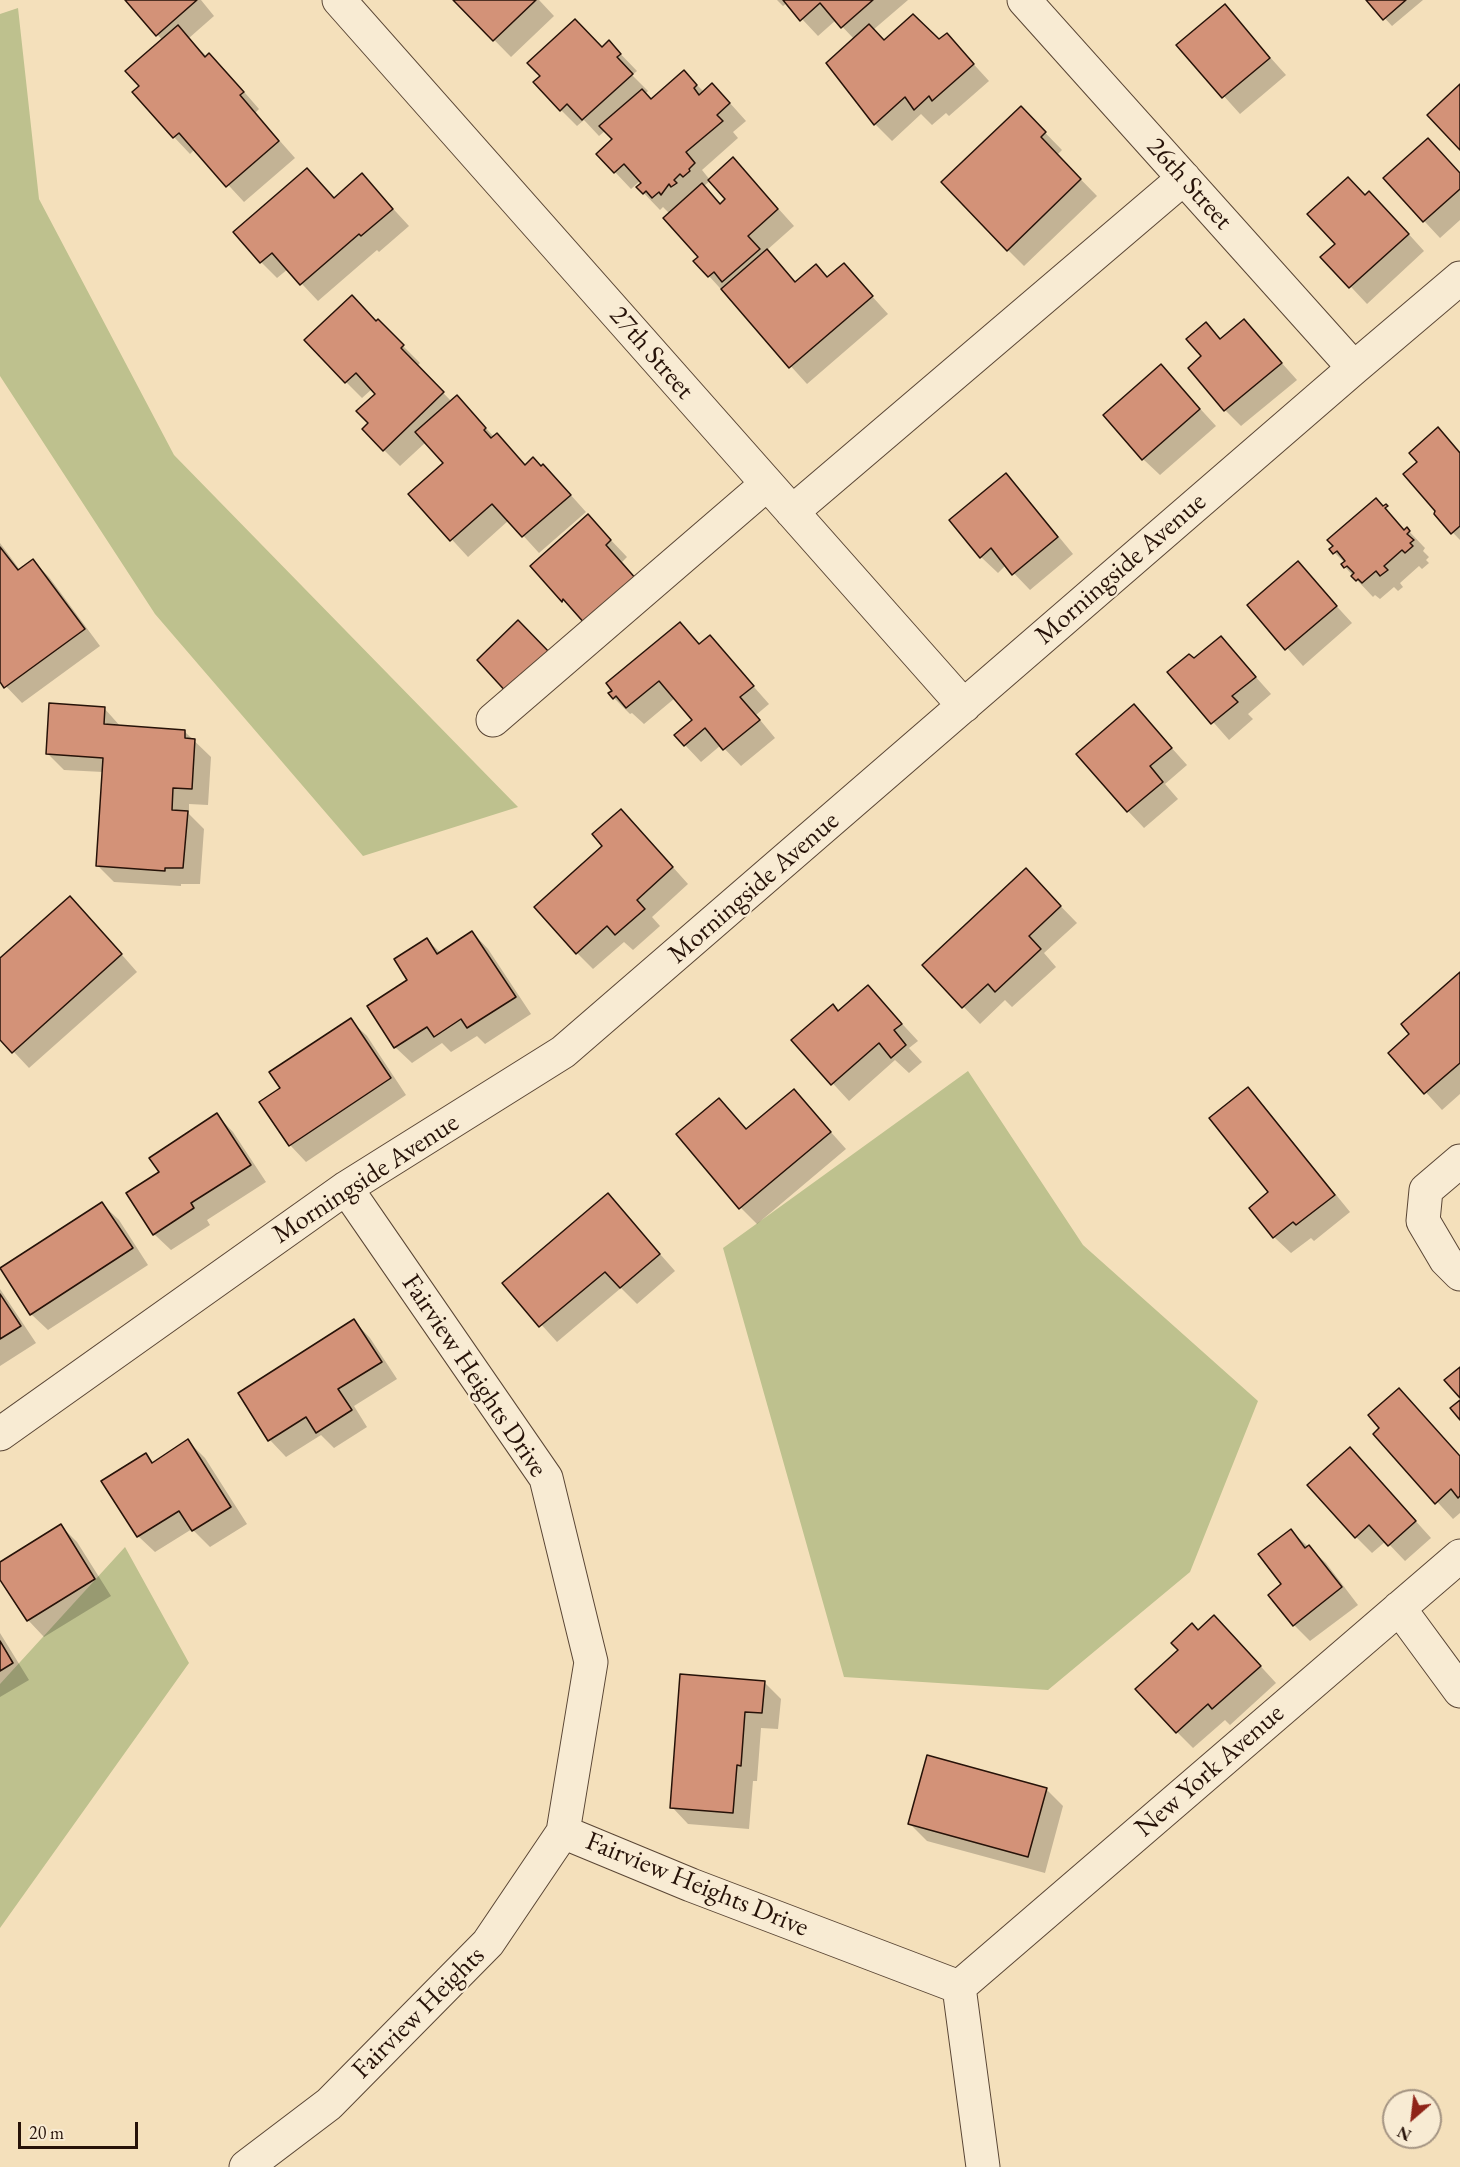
<!DOCTYPE html>
<html>
<head>
<meta charset="utf-8">
<style>
  body { margin:0 }
  #map { position:relative; width:1460px; height:2167px; overflow:hidden; background:#f4e0bb; font-family:"EB Garamond",serif }
  canvas { display:block }
  .north { position:absolute; left:1382px; top:2089px; width:60px; height:60px; box-sizing:border-box; background:#f8ebd3; border:2px solid #a49482; border-radius:50%; rotate:208deg; font-size:16px; font-weight:700; line-height:24px; text-align:center; color:#261208 }
  .north::after { content:''; display:block; margin:auto; width:21px; height:27px; background:#8f2418; clip-path:polygon(50% 0,100% 100%,50% 72%,0 100%) }
  .scale { position:absolute; left:18px; top:2122px; width:120px; height:27px; box-sizing:border-box; border:3px solid #261208; border-top:0; padding-left:8px; font-size:18px; line-height:21px; white-space:nowrap; color:#261208; -webkit-text-stroke:4px #f8ebd3; paint-order:stroke }
</style>
</head>
<body>
<div id="map">
<canvas width="1460" height="2167"></canvas>
<div class="north">N</div>
<div class="scale">20 m</div>
</div>
<script>
const ctx = document.querySelector('canvas').getContext('2d');
ctx.lineJoin = 'round';
function fill(path, color) {
  ctx.fillStyle = color;
  ctx.fill(path, 'evenodd');
}
function toPath(rows) {
  const path = new Path2D();
  for (const r of rows) {
    path.moveTo(r[0], r[1]);
    for (let i = 2; i < r.length; i += 2) path.lineTo(r[i], r[i + 1]);
  }
  return path;
}
function trace(path, color, width, dash) {
  ctx.strokeStyle = color;
  ctx.lineWidth = width;
  ctx.lineCap = dash ? 'butt' : 'round';
  ctx.setLineDash(dash || []);
  ctx.stroke(path);
}
function write(font, color, halo, rows, align = 'center') {
  ctx.font = font + ' "EB Garamond",serif';
  ctx.lineWidth = 4.5;
  ctx.setLineDash([]);
  ctx.textBaseline = 'middle';
  ctx.strokeStyle = halo;
  ctx.fillStyle = color;
  for (const [text, x, y, turn = 0] of rows) {
    ctx.save();
    ctx.translate(x, y);
    ctx.rotate((+turn || 0) * Math.PI / 180);
    ctx.textAlign = isNaN(turn) ? turn : align;
    if (halo) ctx.strokeText(text, 0, 0);
    ctx.fillText(text, 0, 0);
    ctx.restore();
  }
}
fill(toPath([
  [18,8,39,199,174,455,518,807,363,856,155,614,0,376,0,14],
  [968,1071,1083,1245,1258,1401,1190,1572,1048,1690,844,1677,723,1248],
  [125,1547,189,1663,0,1928,0,1684]
]), '#bec18e');
fill(toPath([
  [127,0,201,0,214,16,189,38,207,57,209,55,226,71,259,109,255,113,295,158,244,202,195,149,190,154,174,137,141,86,163,41],
  [455,0,539,0,554,16,511,57],
  [777,0,908,0,873,30,885,42,939,41,947,35,989,81,949,116,946,113,932,125,921,114,892,141,875,124,828,64,854,39,836,20,818,36,787,3,783,6],
  [1368,0,1423,0,1392,26],
  [1224,6,1286,75,1240,114,1178,45],
  [609,42,637,71,632,75,648,91,645,94,652,101,684,72,704,92,729,102,746,121,733,132,738,138,702,170,710,180,749,176,794,226,767,250,797,283,828,278,844,265,888,314,807,384,709,276,700,257,670,214,663,207,660,210,638,187,643,183,641,180,631,189,615,172,614,139,606,130,599,136,584,120,577,126,561,110,602,49],
  [711,180,728,199,721,204,704,186],
  [1021,108,1062,150,1057,155,1097,196,1024,266,1008,250],
  [307,170,335,199,362,175,409,226,379,252,377,250,318,301,288,269,277,278,261,262],
  [1460,173,1460,220,1440,238,1385,179],
  [1365,196,1386,209,1424,251,1367,304,1323,257,1337,244],
  [378,321,420,363,417,366,452,402,457,397,494,437,497,435,526,466,560,483,586,512,539,553,509,520,468,557,410,494,445,463,426,442,400,466,384,450,371,423,377,394,372,389,362,398,346,382],
  [1244,321,1297,380,1241,426,1225,410,1203,357,1205,324,1221,340],
  [1161,366,1216,426,1160,475,1143,459],
  [1438,429,1460,453,1460,540,1435,514,1437,510,1419,462],
  [1006,475,1022,492,1073,554,1030,590,1006,565,998,573,981,557],
  [1376,500,1405,531,1407,529,1423,546,1425,548,1423,551,1429,557,1426,560,1429,563,1422,569,1419,566,1400,583,1403,587,1398,591,1394,587,1380,599,1375,595,1373,597,1357,580,1345,567,1345,563,1332,550],
  [588,516,627,557,622,562,653,597,579,617,532,566],
  [0,543,20,570,33,561,49,577,100,646,22,703,0,680],
  [1298,564,1352,623,1303,666,1249,605],
  [680,624,700,645,710,637,769,704,756,715,775,738,741,766,721,745,701,762,685,745,676,735,694,721,675,698,644,724,632,713,630,714,614,698],
  [1221,638,1271,694,1248,714,1253,719,1229,740,1169,672,1194,660],
  [1134,706,1187,765,1165,784,1178,799,1144,828,1128,811],
  [104,708,121,727,184,731,211,757,208,805,189,804,189,814,204,829,200,884,181,884,181,886,114,882,97,865,103,772,64,770,47,753],
  [637,827,688,884,652,917,660,926,633,950,624,942,593,969,577,953],
  [1042,887,1077,923,1044,953,1056,967,1012,1007,1005,1000,980,1024,924,965],
  [86,914,137,972,29,1068,0,1037,0,960],
  [472,932,488,949,531,1014,485,1044,477,1036,451,1052,442,1043,412,1063,395,1047,409,980,427,940,441,953],
  [1460,974,1460,1094,1442,1110,1390,1053,1411,1034],
  [868,987,918,1041,909,1048,922,1062,909,1073,895,1060,849,1101,793,1040,839,1013],
  [350,1020,367,1036,406,1095,306,1162,290,1145,282,1088],
  [1247,1089,1264,1106,1350,1212,1314,1241,1311,1238,1291,1253,1274,1237,1270,1192],
  [794,1091,846,1149,757,1224,741,1208,719,1100,748,1130],
  [217,1115,233,1132,266,1182,207,1220,210,1225,171,1250,154,1234,161,1172],
  [608,1195,675,1271,637,1304,621,1288,557,1342,504,1283],
  [102,1204,119,1220,148,1265,48,1330,31,1314],
  [0,1289,36,1343,0,1366],
  [354,1321,370,1338,397,1379,354,1406,367,1427,334,1448,321,1435,286,1457,270,1440,240,1394],
  [1375,1434,1460,1456,1460,1513,1453,1519],
  [188,1441,205,1458,247,1524,210,1547,192,1529,155,1552,138,1536,145,1455,154,1463],
  [1366,1466,1431,1538,1405,1561,1386,1541,1372,1553,1356,1537],
  [61,1526,77,1542,111,1596,44,1637,28,1620,0,1577,0,1563],
  [1291,1531,1326,1563,1358,1605,1310,1641,1294,1625,1283,1584],
  [1199,1631,1231,1634,1276,1683,1230,1725,1225,1720,1193,1748,1177,1732],
  [0,1633,29,1680,0,1697],
  [764,1682,781,1699,778,1729,761,1728,757,1781,753,1781,749,1829,688,1824,672,1807],
  [1046,1789,1063,1806,1045,1873,927,1841,910,1824]
]), '#0003');
const building = toPath([
  [125,0,197,0,156,36,125,0],
  [453,0,536,0,493,41,453,0],
  [783,0,873,0,841,28,820,3,800,21,783,0],
  [1366,0,1406,0,1383,20,1366,0],
  [1225,4,1270,58,1222,98,1176,45,1225,4],
  [913,14,939,39,947,33,974,64,932,101,929,96,914,110,905,97,874,125,826,63,869,24,884,40,913,14],
  [575,19,602,47,609,40,621,54,617,57,633,74,582,120,567,104,560,111,533,82,540,76,527,63,575,19],
  [178,25,205,57,209,53,244,92,240,95,279,141,226,187,179,133,173,138,132,92,139,86,125,71,178,25],
  [684,70,697,85,694,88,699,95,712,83,730,103,717,115,723,121,686,152,695,163,689,169,690,171,683,177,680,174,674,180,677,183,671,187,669,184,661,195,659,192,652,198,646,191,643,194,636,187,641,183,624,164,614,173,596,154,612,139,599,126,642,89,651,99,684,70],
  [1460,84,1460,150,1427,115,1460,84],
  [1021,106,1046,132,1041,137,1081,179,1007,251,941,182,1021,106],
  [1428,138,1460,173,1460,189,1423,222,1383,178,1428,138],
  [733,157,778,209,748,236,760,249,722,282,714,272,708,277,693,261,698,257,663,218,702,183,720,204,725,199,708,180,733,157],
  [307,168,334,198,362,173,393,209,361,236,359,234,300,285,272,253,260,263,233,232,307,168],
  [1348,177,1365,195,1369,191,1409,234,1349,288,1320,257,1335,244,1307,214,1348,177],
  [767,249,795,282,816,264,827,277,844,263,873,296,789,368,721,289,767,249],
  [352,295,376,321,378,319,404,345,401,348,444,392,383,451,362,429,368,423,356,411,375,394,356,373,345,383,304,340,352,295],
  [1244,319,1282,363,1224,411,1188,368,1201,356,1186,339,1206,322,1220,339,1244,319],
  [1161,364,1200,409,1142,460,1103,415,1161,364],
  [457,395,486,428,484,430,491,438,497,433,525,465,533,457,541,466,543,464,571,495,522,537,492,504,450,541,408,494,443,463,415,432,457,395],
  [1438,427,1460,453,1460,526,1451,534,1434,514,1435,511,1403,474,1417,462,1409,453,1438,427],
  [1006,473,1058,537,1012,575,991,548,980,558,949,520,1006,473],
  [1376,498,1383,506,1386,504,1388,506,1385,508,1404,530,1407,527,1410,531,1407,534,1414,540,1410,543,1413,546,1405,553,1402,550,1384,566,1388,570,1380,576,1376,571,1362,583,1358,579,1356,581,1351,576,1354,573,1347,566,1344,568,1341,564,1345,561,1337,551,1333,554,1329,549,1333,546,1327,540,1376,498],
  [588,514,611,540,606,545,637,580,586,625,563,599,562,602,530,566,588,514],
  [0,547,18,570,33,559,85,629,4,688,0,682,0,547],
  [1298,561,1337,606,1285,650,1247,605,1298,561],
  [518,620,552,655,509,695,477,660,518,620],
  [680,622,699,644,710,635,754,686,740,697,760,720,723,750,705,728,684,746,674,735,692,720,659,681,626,708,616,696,613,699,608,693,612,691,606,683,680,622],
  [1221,636,1256,677,1232,696,1238,702,1211,724,1167,672,1189,654,1194,658,1221,636],
  [49,703,105,707,104,724,185,730,185,738,195,739,192,789,173,788,172,810,188,811,183,868,165,868,165,871,96,866,103,758,46,754,49,703],
  [1134,704,1172,748,1150,766,1163,782,1127,812,1076,754,1134,704],
  [621,809,673,867,637,900,645,909,615,935,607,926,576,954,534,907,602,846,592,834,621,809],
  [1026,868,1061,906,1029,936,1041,949,995,992,988,984,962,1008,922,965,1026,868],
  [70,896,122,954,12,1053,0,1040,0,958,70,896],
  [472,931,516,997,467,1028,461,1019,434,1037,427,1027,394,1048,367,1006,407,980,394,959,427,938,437,954,472,931],
  [1460,972,1460,1063,1424,1094,1388,1053,1409,1034,1401,1024,1460,972],
  [868,985,902,1024,894,1030,906,1045,891,1058,879,1043,831,1085,791,1040,833,1004,838,1011,868,985],
  [351,1018,391,1078,289,1146,259,1102,280,1088,269,1072,351,1018],
  [1248,1087,1335,1195,1296,1225,1293,1222,1273,1238,1249,1208,1268,1192,1209,1118,1248,1087],
  [794,1089,831,1132,739,1209,676,1134,719,1098,746,1129,794,1089],
  [217,1113,251,1165,191,1203,194,1208,153,1235,126,1193,159,1172,149,1158,217,1113],
  [608,1193,660,1254,620,1288,605,1272,539,1327,502,1283,608,1193],
  [102,1202,133,1248,30,1315,0,1268,102,1202],
  [0,1294,21,1326,0,1339,0,1294],
  [354,1319,382,1362,338,1389,352,1410,316,1433,306,1417,268,1441,238,1393,354,1319],
  [1460,1367,1460,1398,1444,1380,1460,1367],
  [1399,1388,1460,1456,1460,1496,1458,1498,1451,1489,1435,1504,1373,1434,1379,1428,1368,1415,1399,1388],
  [1460,1400,1460,1420,1450,1408,1460,1400],
  [188,1439,231,1507,192,1531,179,1511,137,1537,101,1481,146,1453,152,1463,188,1439],
  [1350,1447,1416,1521,1388,1546,1369,1525,1355,1538,1307,1485,1350,1447],
  [61,1524,95,1579,27,1621,0,1580,0,1562,61,1524],
  [1291,1529,1305,1548,1309,1545,1342,1587,1293,1626,1268,1595,1281,1584,1258,1554,1291,1529],
  [1214,1615,1261,1666,1212,1709,1208,1704,1176,1733,1135,1689,1178,1650,1171,1643,1192,1623,1198,1630,1214,1615],
  [0,1641,13,1663,0,1671,0,1641],
  [680,1674,765,1681,762,1713,745,1712,741,1766,737,1765,733,1813,670,1808,680,1674],
  [927,1755,1047,1788,1028,1857,908,1824,927,1755]
]);
fill(building, '#d39278');
trace(building, '#261208', 1.5);
const minor = toPath([
  [339,0,964,706],
  [1024,0,1354,368],
  [792,512,1184,178],
  [493,720,767,484],
  [1460,1161,1426,1190,1423,1221,1446,1260,1460,1274],
  [346,1188,546,1478,591,1662,563,1832,691,1885,959,1987],
  [0,1434,346,1188,563,1052,1354,368,1460,278],
  [1399,1608,1460,1691],
  [959,1987,1460,1556],
  [959,1987,983,2167],
  [246,2167,329,2104,488,1943,563,1832]
]);
trace(minor, '#5a4635', 35);
trace(minor, '#f8ebd3', 33);
write('27px', '#261208', '#f8ebd3', [
  ["26th Street",1189,184,48],
  ["27th Street",651,353,49],
  ["Morningside Avenue",1121,569,-41],
  ["Morningside Avenue",754,888,-41],
  ["Morningside Avenue",366,1179,-33],
  ["Fairview Heights Drive",474,1376,56],
  ["New York Avenue",1210,1771,-41],
  ["Fairview Heights Drive",697,1885,22],
  ["Fairview Heights",419,2013,-45]
]);
</script>
</body>
</html>
